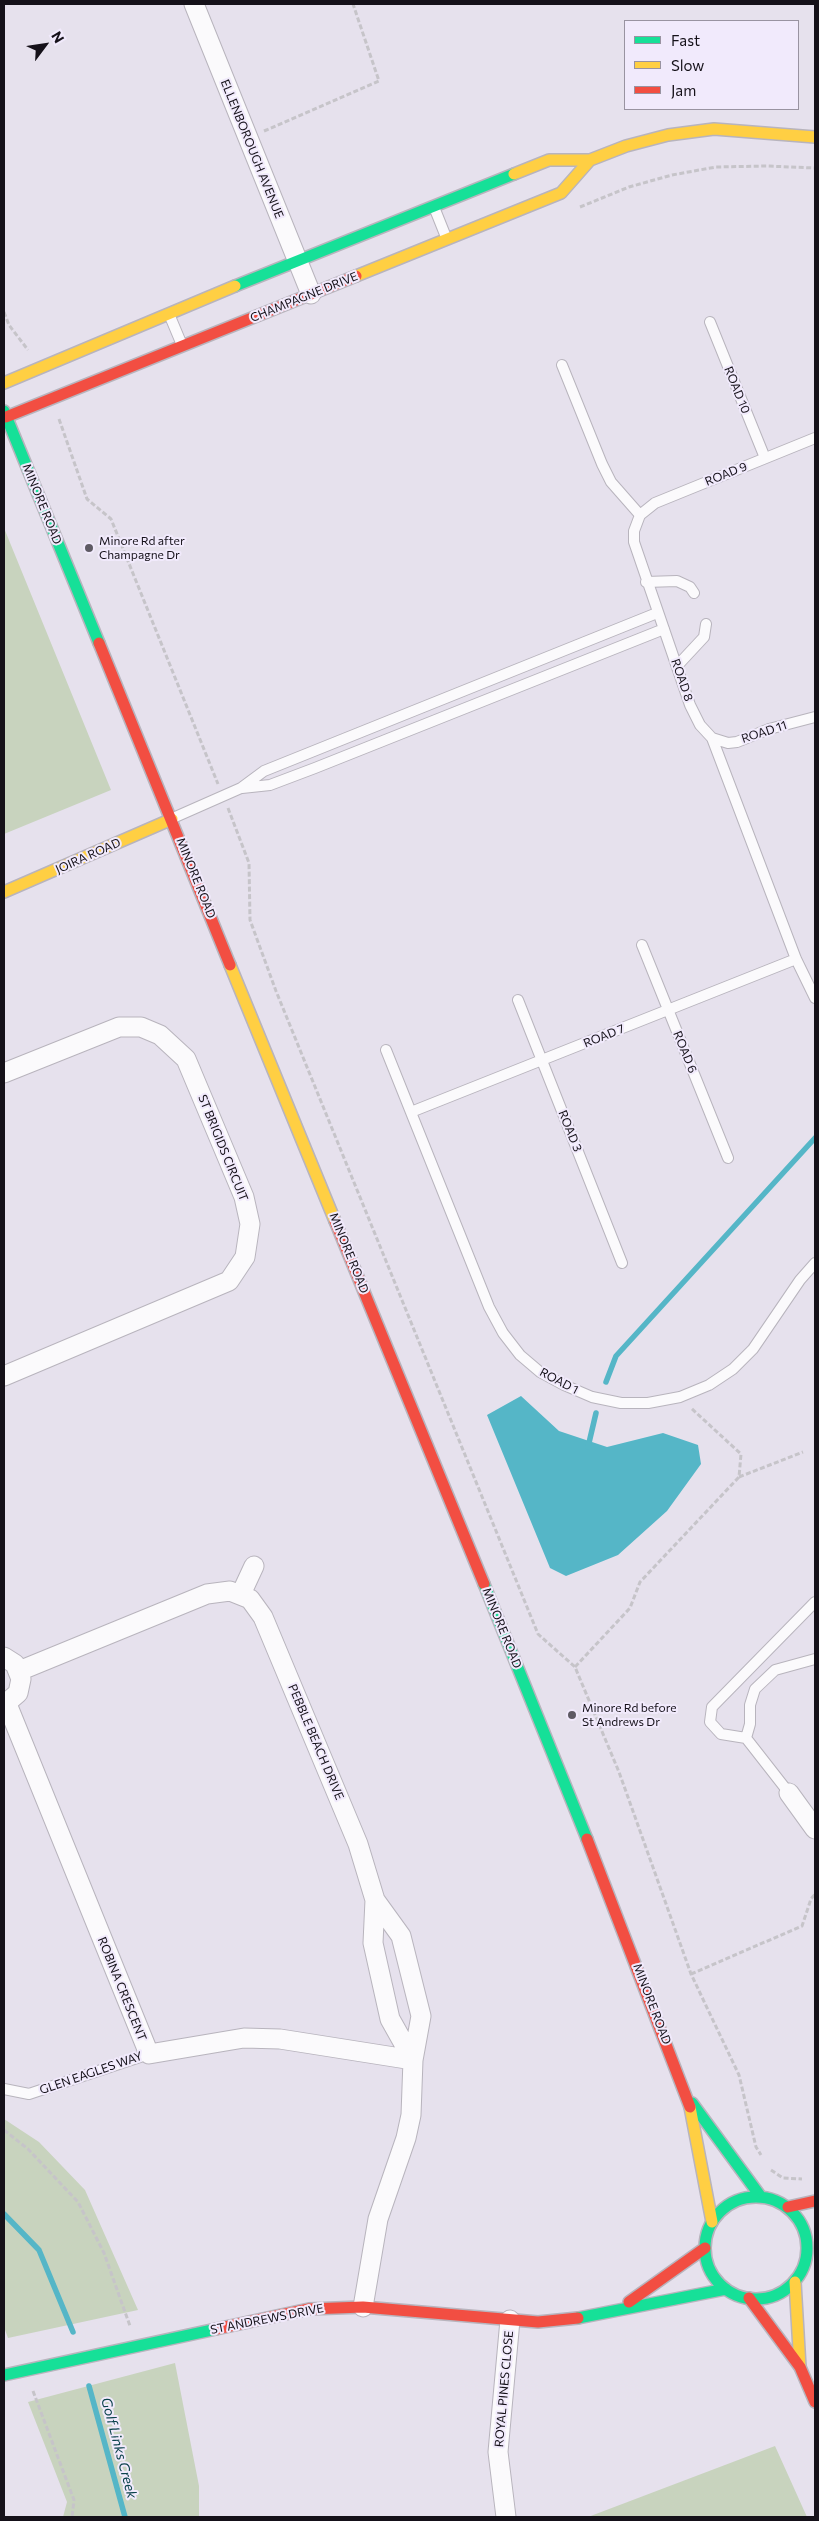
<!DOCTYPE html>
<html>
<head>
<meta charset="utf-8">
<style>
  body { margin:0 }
  #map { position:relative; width:819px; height:2521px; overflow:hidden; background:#e6e1ed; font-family:Commissioner,sans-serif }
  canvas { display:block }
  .frame { position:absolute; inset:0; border:5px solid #151119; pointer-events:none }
  .legend { position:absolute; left:624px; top:20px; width:175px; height:90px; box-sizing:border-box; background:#f1eafc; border:1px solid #9993a1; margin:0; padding:6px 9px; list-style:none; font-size:15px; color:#151119 }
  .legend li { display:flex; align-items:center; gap:10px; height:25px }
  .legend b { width:25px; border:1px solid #9993a1 }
  .north { position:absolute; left:20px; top:20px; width:50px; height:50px; -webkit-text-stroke:4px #f1eafc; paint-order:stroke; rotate:59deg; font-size:14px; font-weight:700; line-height:20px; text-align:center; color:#151119 }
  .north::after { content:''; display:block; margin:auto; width:18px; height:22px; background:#151119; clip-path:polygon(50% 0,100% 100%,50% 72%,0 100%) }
</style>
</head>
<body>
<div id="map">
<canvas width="819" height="2521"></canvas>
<div class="frame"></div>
<ul class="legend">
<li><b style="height:6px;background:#16e098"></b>Fast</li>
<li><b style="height:6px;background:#ffcf43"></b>Slow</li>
<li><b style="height:6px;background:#f24e42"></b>Jam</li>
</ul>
<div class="north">N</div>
</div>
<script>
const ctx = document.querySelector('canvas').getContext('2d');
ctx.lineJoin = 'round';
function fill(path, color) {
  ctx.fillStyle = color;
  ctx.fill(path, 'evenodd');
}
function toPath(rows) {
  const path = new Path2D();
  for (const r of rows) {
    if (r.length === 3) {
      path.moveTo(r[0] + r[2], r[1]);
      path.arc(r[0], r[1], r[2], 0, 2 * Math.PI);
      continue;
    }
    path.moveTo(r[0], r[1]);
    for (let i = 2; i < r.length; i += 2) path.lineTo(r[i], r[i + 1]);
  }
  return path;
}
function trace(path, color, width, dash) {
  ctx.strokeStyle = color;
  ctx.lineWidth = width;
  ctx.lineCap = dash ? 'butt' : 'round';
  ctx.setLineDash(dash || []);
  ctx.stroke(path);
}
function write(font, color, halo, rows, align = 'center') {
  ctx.font = font + ' Commissioner,sans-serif';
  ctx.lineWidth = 4;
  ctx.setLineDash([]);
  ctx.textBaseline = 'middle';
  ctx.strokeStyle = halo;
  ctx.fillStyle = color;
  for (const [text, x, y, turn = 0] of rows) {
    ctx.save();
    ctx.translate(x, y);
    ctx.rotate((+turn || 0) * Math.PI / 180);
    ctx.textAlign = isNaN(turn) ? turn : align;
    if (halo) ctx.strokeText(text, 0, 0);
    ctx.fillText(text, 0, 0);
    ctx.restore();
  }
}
fill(toPath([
  [4,528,111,790,4,834],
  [4,2119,39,2142,85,2190,138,2310,8,2338,4,2327],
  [175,2363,199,2486,199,2517,63,2517,67,2502,28,2402],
  [775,2446,807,2517,588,2517]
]), '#c8d3be');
fill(toPath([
  [521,1396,559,1431,607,1447,663,1433,698,1445,701,1464,667,1511,618,1555,566,1576,550,1568,487,1415]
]), '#55b6c7');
trace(toPath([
  [606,1382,616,1356,815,1138],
  [588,1447,596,1413],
  [4,2214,39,2250,73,2332],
  [89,2386,125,2517]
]), '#55b6c7', 5.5);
const lane = toPath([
  [434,207,446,237],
  [169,314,182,345],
  [710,322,765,458],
  [562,365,602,464,611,482,640,515],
  [815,438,655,503,640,515,634,531,634,542,690,705,700,725,712,738,796,959,815,998],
  [646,582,677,581,690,587,694,593],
  [677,666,704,637,706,624],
  [712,738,728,743,737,742,769,729,815,717],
  [242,788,270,785,315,768,664,629],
  [173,818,241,788,264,771,657,613],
  [642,945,728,1158],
  [518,1000,622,1263],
  [386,1050,489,1307,503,1333,520,1355,540,1372,564,1385,592,1397,621,1403,648,1403,680,1397,709,1385,733,1369,753,1349,800,1280,815,1263],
  [411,1112,796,959],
  [746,1738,750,1724,750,1705,755,1689,775,1670,815,1659],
  [789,1793,746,1738,721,1734,710,1722,712,1707,815,1602],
  [4,2089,29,2094,149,2054]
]);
const street = toPath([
  [194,4,311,294],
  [4,1073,119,1027,141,1027,160,1035,186,1059,244,1197,250,1224,245,1257,229,1281,4,1376],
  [241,1594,254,1566],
  [4,1657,15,1664,21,1679,18,1693,4,1705],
  [19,1671,207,1594,230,1591,250,1599,263,1617,358,1844,375,1900,373,1943,390,2019,413,2060],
  [7,1704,149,2054,244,2038,280,2039,413,2060],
  [789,1793,815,1829],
  [363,2307,378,2219,406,2138,411,2115,413,2060,421,2016,401,1936,375,1900],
  [506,2517,498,2452,510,2320]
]);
const fast = toPath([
  [235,286,514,174],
  [4,411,99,643],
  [484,1584,587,1839],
  [692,2103,761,2197],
  [756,2248,51],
  [578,2318,726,2289],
  [4,2375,216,2329]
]);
const slow = toPath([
  [514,174,549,160,590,160,626,146,668,135,714,129,815,137],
  [356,276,561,193,590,160],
  [4,383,235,286],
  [4,892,172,819],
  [230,965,335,1221],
  [690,2107,712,2222],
  [795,2282,800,2367]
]);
const jam = toPath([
  [6,417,356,276],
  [99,643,230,965],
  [335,1221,484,1584],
  [587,1839,690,2107],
  [788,2207,815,2201],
  [749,2298,800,2367,815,2402],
  [629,2302,705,2248],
  [216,2329,309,2309,363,2307,538,2322,578,2318]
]);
trace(lane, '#b8b4bd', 12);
trace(street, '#b8b4bd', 21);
trace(fast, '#b8b4bd', 14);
trace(slow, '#b8b4bd', 14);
trace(jam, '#b8b4bd', 14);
trace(toPath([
  [264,131,379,81,353,4],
  [580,207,629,187,672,175,716,167,767,166,815,168],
  [4,312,9,325,28,350],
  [59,419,87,499,111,519,218,784],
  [228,808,249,863,250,920,276,991,538,1634,575,1667,619,1772,691,1974,739,2075,756,2147,761,2155],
  [739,1477,803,1452],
  [575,1667,630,1608,640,1582,739,1477,741,1454,691,1408],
  [691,1974,802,1926,811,1899,815,1894],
  [4,2130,28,2149,78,2202,104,2253,130,2326],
  [771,2170,783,2178,802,2179],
  [33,2391,74,2500,72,2517]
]), '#c6c4c9', 3, [5, 2.5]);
trace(lane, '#fbfafc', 10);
trace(street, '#fbfafc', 19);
trace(fast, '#16e098', 11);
trace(slow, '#ffcf43', 11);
trace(jam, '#f24e42', 11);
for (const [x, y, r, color] of [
  [89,548,5,"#5e5a63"],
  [572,1715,5,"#5e5a63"]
]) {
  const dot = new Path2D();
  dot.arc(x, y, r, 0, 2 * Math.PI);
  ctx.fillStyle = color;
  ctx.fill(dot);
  trace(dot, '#f1eafc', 2);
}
write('12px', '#151119', '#f1eafc', [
  ["ELLENBOROUGH AVENUE",252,149,68],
  ["CHAMPAGNE DRIVE",304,297,-22],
  ["ROAD 10",737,390,68],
  ["ROAD 9",726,474,-22],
  ["MINORE ROAD",42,504,68],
  ["ROAD 8",682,680,71],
  ["ROAD 11",764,732,-18],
  ["JOIRA ROAD",88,856,-24],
  ["MINORE ROAD",196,878,68],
  ["ROAD 7",604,1036,-22],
  ["ROAD 6",685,1052,68],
  ["ROAD 3",570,1131,68],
  ["ST BRIGIDS CIRCUIT",223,1148,68],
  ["MINORE ROAD",349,1253,68],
  ["ROAD 1",559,1381,28],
  ["MINORE ROAD",502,1628,68],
  ["PEBBLE BEACH DRIVE",316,1742,67],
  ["ROBINA CRESCENT",122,1989,68],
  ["MINORE ROAD",652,2004,69],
  ["GLEN EAGLES WAY",91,2073,-19],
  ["ST ANDREWS DRIVE",267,2319,-11],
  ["ROYAL PINES CLOSE",504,2389,-85]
]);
write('12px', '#151119', '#f1eafc', [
  ["Minore Rd after",99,541],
  ["Champagne Dr",99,555],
  ["Minore Rd before",582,1708],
  ["St Andrews Dr",582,1722]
], 'left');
write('italic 14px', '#0c434c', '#f1eafc', [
  ["Golf Links Creek",119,2448,75]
]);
</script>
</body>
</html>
